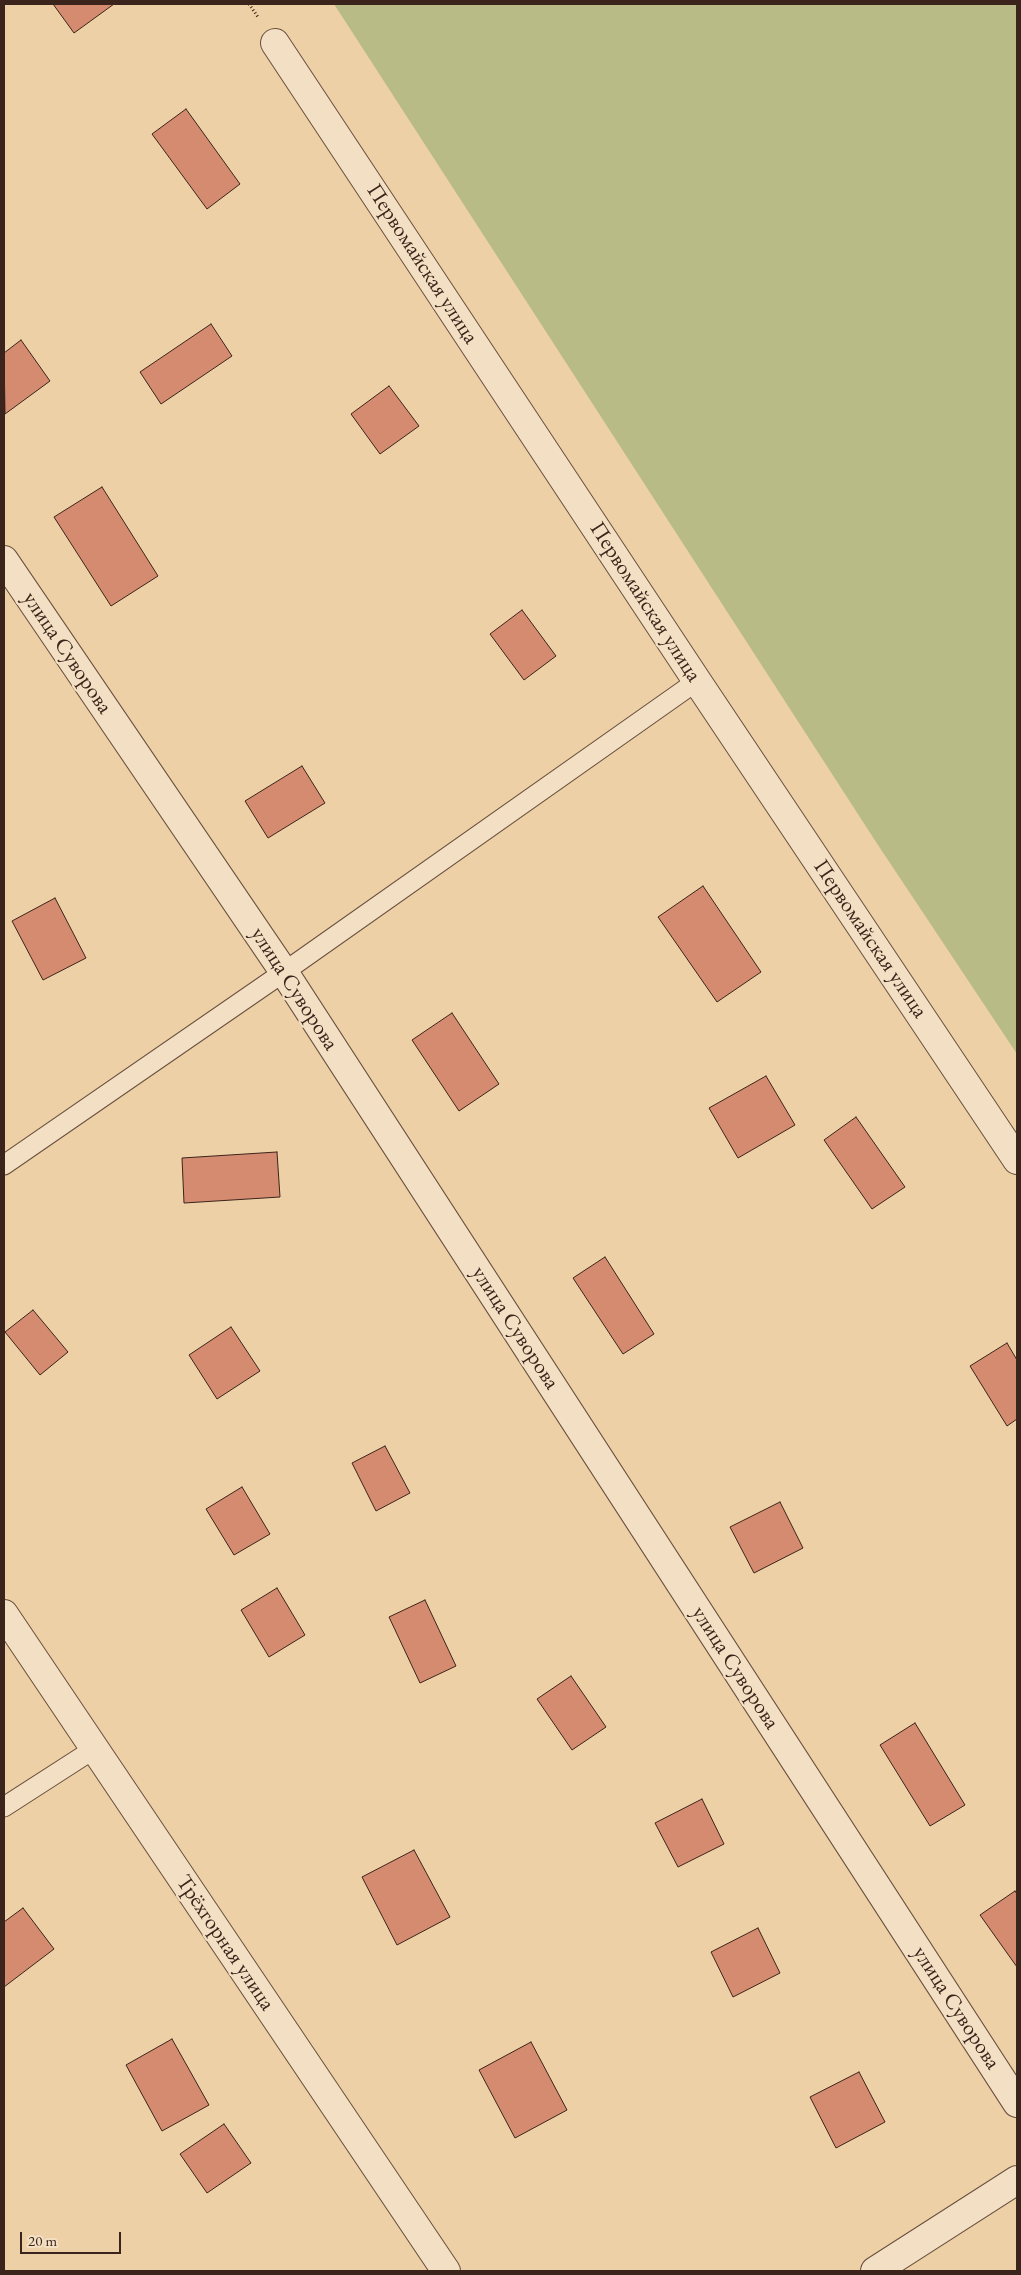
<!DOCTYPE html>
<html>
<head>
<meta charset="utf-8">
<style>
  body { margin:0 }
  #map { position:relative; width:1021px; height:2275px; overflow:hidden; background:#edd0a5; font-family:"EB Garamond",serif }
  canvas { display:block }
  .frame { position:absolute; inset:0; border:5px solid #3b241b; pointer-events:none }
  .scale { position:absolute; left:20px; top:2232px; width:101px; height:22px; box-sizing:border-box; border:2px solid #3b241b; border-top:0; padding-left:6px; font-size:15px; line-height:18px; white-space:nowrap; color:#3b241b; -webkit-text-stroke:4px #f3e0c4; paint-order:stroke }
</style>
</head>
<body>
<div id="map">
<canvas width="1021" height="2275"></canvas>
<div class="frame"></div>
<div class="scale">20 m</div>
</div>
<script>
const ctx = document.querySelector('canvas').getContext('2d');
ctx.lineJoin = 'round';
function fill(path, color) {
  ctx.fillStyle = color;
  ctx.fill(path, 'evenodd');
}
function toPath(rows) {
  const path = new Path2D();
  for (const r of rows) {
    path.moveTo(r[0], r[1]);
    for (let i = 2; i < r.length; i += 2) path.lineTo(r[i], r[i + 1]);
  }
  return path;
}
function trace(path, color, width, dash) {
  ctx.strokeStyle = color;
  ctx.lineWidth = width;
  ctx.lineCap = dash ? 'butt' : 'round';
  ctx.setLineDash(dash || []);
  ctx.stroke(path);
}
function write(font, color, halo, rows, align = 'center') {
  ctx.font = font + ' "EB Garamond",serif';
  ctx.lineWidth = 4.5;
  ctx.setLineDash([]);
  ctx.textBaseline = 'middle';
  ctx.strokeStyle = halo;
  ctx.fillStyle = color;
  for (const [text, x, y, turn = 0] of rows) {
    ctx.save();
    ctx.translate(x, y);
    ctx.rotate((+turn || 0) * Math.PI / 180);
    ctx.textAlign = isNaN(turn) ? turn : align;
    if (halo) ctx.strokeText(text, 0, 0);
    ctx.fillText(text, 0, 0);
    ctx.restore();
  }
}
fill(toPath([
  [334,4,1017,4,1017,1054,876,842]
]), '#b9bb86');
const building = toPath([
  [53,4,114,4,74,33,53,4],
  [186,109,240,184,207,209,152,134,186,109],
  [211,324,232,356,161,404,140,372,211,324],
  [21,340,50,381,5,414,4,353,21,340],
  [389,386,419,426,380,454,351,414,389,386],
  [102,487,158,576,111,606,54,517,102,487],
  [522,610,556,656,524,680,490,634,522,610],
  [302,766,325,803,268,838,245,801,302,766],
  [703,886,761,972,717,1002,658,917,703,886],
  [55,898,86,958,43,980,12,921,55,898],
  [452,1013,499,1084,459,1111,412,1040,452,1013],
  [766,1076,795,1125,738,1158,709,1108,766,1076],
  [856,1117,905,1187,872,1209,824,1140,856,1117],
  [277,1152,280,1197,184,1203,182,1158,277,1152],
  [605,1257,654,1334,623,1354,573,1278,605,1257],
  [33,1310,68,1352,40,1375,5,1332,33,1310],
  [231,1327,260,1371,217,1399,189,1355,231,1327],
  [1007,1343,1017,1360,1017,1419,1007,1426,970,1366,1007,1343],
  [385,1446,410,1493,376,1511,352,1463,385,1446],
  [242,1487,270,1534,234,1555,206,1509,242,1487],
  [780,1502,803,1548,754,1573,730,1527,780,1502],
  [277,1588,305,1635,269,1657,241,1610,277,1588],
  [425,1600,456,1666,420,1683,389,1617,425,1600],
  [571,1676,606,1727,572,1750,537,1699,571,1676],
  [915,1723,965,1805,930,1826,880,1745,915,1723],
  [702,1799,724,1844,678,1867,655,1823,702,1799],
  [414,1850,450,1917,397,1945,362,1877,414,1850],
  [1015,1891,1017,1894,1017,1967,980,1915,1015,1891],
  [23,1908,54,1949,4,1987,4,1922,23,1908],
  [758,1928,780,1973,733,1997,711,1952,758,1928],
  [172,2039,209,2105,162,2131,126,2065,172,2039],
  [531,2042,567,2110,515,2138,479,2070,531,2042],
  [859,2072,885,2122,836,2148,810,2097,859,2072],
  [224,2124,251,2163,207,2193,180,2154,224,2124]
]);
fill(building, '#d58b70');
trace(building, '#3b241b', 1);
const lane = toPath([
  [4,1165,284,972,697,681],
  [4,1807,94,1749]
]);
const street = toPath([
  [275,43,697,681,1017,1160],
  [4,560,284,972,1017,2103],
  [4,1614,446,2271],
  [875,2271,1017,2180]
]);
trace(lane, '#684f3e', 21);
trace(street, '#684f3e', 30);
trace(toPath([
  [249,4,258,17]
]), '#3b241b', 3, [1, 2.5]);
trace(lane, '#f3e0c4', 19);
trace(street, '#f3e0c4', 28);
write('22px', '#3b241b', '#f3e0c4', [
  ["Первомайская улица",422,264,57],
  ["Первомайская улица",645,602,57],
  ["улица Суворова",67,653,56],
  ["Первомайская улица",870,939,56],
  ["улица Суворова",294,989,57],
  ["улица Суворова",515,1328,57],
  ["улица Суворова",735,1668,57],
  ["Трёхгорная улица",225,1943,56],
  ["улица Суворова",956,2008,57]
]);
</script>
</body>
</html>
